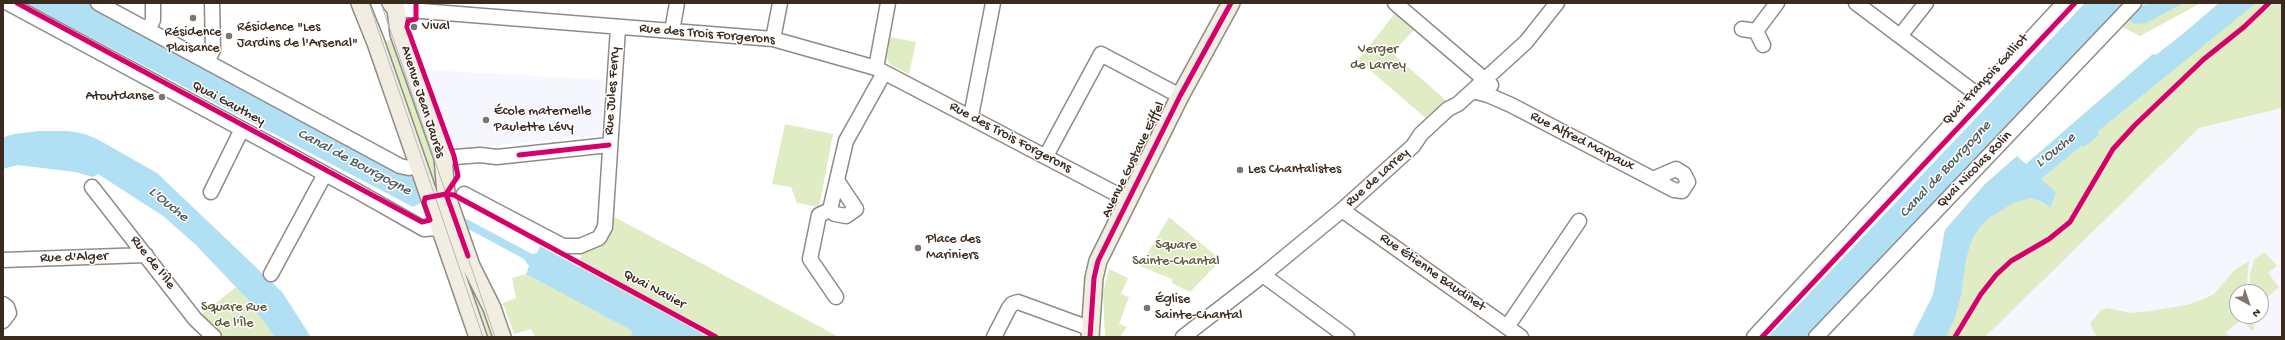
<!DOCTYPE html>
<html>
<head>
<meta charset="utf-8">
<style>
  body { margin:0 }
  #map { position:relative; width:2285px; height:340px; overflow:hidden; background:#fff; font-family:"Gochi Hand",sans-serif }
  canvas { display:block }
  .frame { position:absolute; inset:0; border:4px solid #3b2a1e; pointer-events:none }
  .north { position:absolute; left:2229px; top:284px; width:40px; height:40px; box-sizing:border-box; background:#fff; border:1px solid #b1aaa5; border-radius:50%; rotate:140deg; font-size:11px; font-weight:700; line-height:16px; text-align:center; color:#3b2a1e }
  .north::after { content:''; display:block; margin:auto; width:14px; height:18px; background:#80756d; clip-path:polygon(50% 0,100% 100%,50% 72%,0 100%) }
</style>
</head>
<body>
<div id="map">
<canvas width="2285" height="340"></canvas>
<div class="frame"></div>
<div class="north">N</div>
</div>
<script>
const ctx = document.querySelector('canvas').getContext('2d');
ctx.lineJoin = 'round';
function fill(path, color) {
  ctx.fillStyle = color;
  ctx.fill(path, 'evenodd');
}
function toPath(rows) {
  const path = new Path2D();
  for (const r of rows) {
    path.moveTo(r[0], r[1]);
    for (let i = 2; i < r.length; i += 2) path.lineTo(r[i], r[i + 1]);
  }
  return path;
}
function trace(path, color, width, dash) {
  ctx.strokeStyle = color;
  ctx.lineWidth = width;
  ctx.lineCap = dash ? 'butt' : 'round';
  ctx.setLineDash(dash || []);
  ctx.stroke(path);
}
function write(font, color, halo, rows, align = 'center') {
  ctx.font = font + ' "Gochi Hand",sans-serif';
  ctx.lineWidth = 3;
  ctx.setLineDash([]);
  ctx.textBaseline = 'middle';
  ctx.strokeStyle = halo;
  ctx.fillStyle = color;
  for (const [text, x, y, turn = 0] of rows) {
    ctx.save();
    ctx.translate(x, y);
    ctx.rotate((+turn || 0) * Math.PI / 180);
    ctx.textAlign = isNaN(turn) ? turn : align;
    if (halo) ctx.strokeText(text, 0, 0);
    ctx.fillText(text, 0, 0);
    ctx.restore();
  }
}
fill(toPath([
  [427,70,605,80,601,135,459,149,452,144],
  [2282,108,2282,337,1985,337,2199,128],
  [2237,292,2261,292,2261,316,2237,316]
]), '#f5f6fe');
fill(toPath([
  [2139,3,2201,3,2140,36,2122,27,2124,19],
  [2219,3,2282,3,2282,108,2199,128,1985,337,1912,337,1933,295,1945,230,1984,185,2017,156,2026,164,2153,54,2156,55,2184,33],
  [1396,12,1415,29,1392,53,1448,102,1428,120,1358,60],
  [890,37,916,42,909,74,889,64,887,57],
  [396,38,440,166,442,189,432,192,380,43],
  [785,124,833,134,819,207,797,203,791,187,772,184],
  [614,217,656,239,839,337,535,337,531,329,514,334,503,303,516,298,512,278,526,274,566,295,582,263,580,253,593,246,613,226],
  [1169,217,1221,260,1190,292,1172,283,1172,279,1140,266],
  [454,225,498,337,482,337,462,279],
  [2264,252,2277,266,2268,273,2279,287,2261,303,2261,292,2249,292,2250,275,2254,260],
  [2249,261,2246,292,2237,292,2237,316,2248,316,2255,328,2252,331,2242,319,2226,332,2230,337,2097,337,2090,324,2101,310,2107,308,2131,313,2151,311,2187,305,2206,298,2214,294,2235,270],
  [1109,269,1128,278,1121,294,1129,297,1119,324,1127,327,1120,337,1105,337,1103,293],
  [236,287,262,317,275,337,220,337,202,314]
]), '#dfecc4');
fill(toPath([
  [25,3,88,3,412,177,418,193,532,254,537,253,540,246,708,337,633,337,631,330,526,274,529,266,524,259,420,203,413,207],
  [2085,3,2130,3,2134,8,2152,3,2184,3,2146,23,2135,24,2125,17,1810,337,1768,337],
  [2219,3,2256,3,2097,132,2099,135,2084,147,2082,145,2041,179,2056,192,2050,208,2043,202,2031,198,2013,203,1989,218,1979,228,1971,242,1966,259,1961,296,1954,320,1946,337,1912,337,1933,295,1945,230,1984,185,2017,156,2026,164,2153,54,2156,55,2184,33],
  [39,131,69,131,85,134,97,139,157,173,282,292,311,337,275,337,248,300,195,244,163,216,98,174,93,177,75,172,18,165,3,169,3,135,4,137,14,134]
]), '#b1e0f5');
const minor = toPath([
  [8,3,357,191,424,229,440,228],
  [98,3,400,166,409,168,419,166],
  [396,3,396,9,773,39,876,68,1128,200],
  [1395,3,1491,85],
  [1856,3,1978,95],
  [1742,29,1756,31],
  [148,30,153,20,153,3],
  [672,31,677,3],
  [1756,31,1777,3],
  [1756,31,1763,45],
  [1900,36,1926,3],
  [773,39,780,3],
  [207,62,213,50,212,3],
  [876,68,888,3],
  [1473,91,1488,95,1511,105,1674,190,1682,191,1688,182,1684,174,1676,169,1653,179],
  [971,116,993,3],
  [1046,156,1101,54,1180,96],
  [443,158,480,155,497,157,609,145],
  [92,187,195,319,214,337],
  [211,192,242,129],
  [464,194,563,246,580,246,599,238,605,227,618,28],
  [830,210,846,141,884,73],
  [830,210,819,215,810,259,836,297],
  [830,210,835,214,846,216,856,209,838,182],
  [1342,210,1521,337],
  [3,260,146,255],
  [271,274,325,174],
  [1263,275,1347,337],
  [3,304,7,307,9,313,3,321],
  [1507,327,1579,221],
  [994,337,1009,308,1012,304,1018,302,1089,328],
  [1183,337,1263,275,1342,210,1413,146,1421,134,1448,109,1458,104,1526,42,1557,3],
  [1754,337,2064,3],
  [1816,337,2134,3]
]);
const major = toPath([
  [360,3,376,43,478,337],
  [391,3,396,9,399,34,443,158,446,194,471,266,492,308,502,337],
  [1090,337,1094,278,1098,261,1180,96,1231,3]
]);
trace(minor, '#8e8b88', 17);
trace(major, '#8e8b88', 20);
trace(minor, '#fff', 14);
trace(major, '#f1ede1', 17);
trace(toPath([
  [369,3,483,337],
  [381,3,495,337]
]), '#b9b8b6', 1);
trace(toPath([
  [17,3,422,222,430,220,424,203,425,198,446,194,454,195,716,337],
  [416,3,416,19,408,21,407,27,454,156,458,176,446,194],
  [519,155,609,145],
  [446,194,468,256],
  [1090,337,1094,278,1098,261,1180,96,1231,3],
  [1762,337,2075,3],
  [1955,337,1981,294,1996,275,2011,261,2049,239,2070,222,2113,149,2135,125,2204,59,2244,27,2269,3]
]), '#d6006c', 5);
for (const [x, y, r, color] of [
  [193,18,4,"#80756d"],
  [414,27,4,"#80756d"],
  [229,36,4,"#80756d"],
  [162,97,4,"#80756d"],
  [486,120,4,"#80756d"],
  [1240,170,4,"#80756d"],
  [918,248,4,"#80756d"],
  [1147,308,4,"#80756d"]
]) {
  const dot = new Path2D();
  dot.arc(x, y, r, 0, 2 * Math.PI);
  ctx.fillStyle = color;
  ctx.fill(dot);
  trace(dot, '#fff', 1.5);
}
write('14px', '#3b2a1e', '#fff', [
  ["Vival",422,27],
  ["Résidence \"Les",237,28],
  ["Jardins de l'Arsenal\"",237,44],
  ["Résidence",193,33,"center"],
  ["Plaisance",193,49,"center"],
  ["Atoutdanse",154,97,"right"],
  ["École maternelle",494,112],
  ["Paulette Lévy",494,128],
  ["Les Chantalistes",1248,170],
  ["Place des",926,240],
  ["Mariniers",926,256],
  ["Église",1155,300],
  ["Sainte-Chantal",1155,316]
], 'left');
write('14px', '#3b2a1e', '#fff', [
  ["Rue des Trois Forgerons",707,35,5],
  ["Quai François Galliot",1986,80,-47],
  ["Rue Jules Ferry",613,91,-86],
  ["Avenue Jean Jaurès",422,102,72],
  ["Quai Gauthey",228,104,28],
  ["Rue des Trois Forgerons",1010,138,28],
  ["Rue Alfred Marpaux",1582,142,27],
  ["Avenue Gustave Eiffel",1134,160,-64],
  ["Quai Nicolas Rolin",1975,170,-46],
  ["Rue de Larrey",1378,178,-42],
  ["Rue d'Alger",74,258,-2],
  ["Rue de l'Île",152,263,52],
  ["Rue Étienne Baudinet",1432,273,35],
  ["Quai Navier",654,290,28]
]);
write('14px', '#5e573b', '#fff', [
  ["Verger",1378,50],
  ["de Larrey",1378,66],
  ["Square",1176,246],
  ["Sainte-Chantal",1176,262],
  ["Square Rue",234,308],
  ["de l'Île",234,324]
]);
write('italic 15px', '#545d5d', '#fff', [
  ["L'Ouche",2056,151,-39],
  ["Canal de Bourgogne",354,163,28],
  ["Canal de Bourgogne",1946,170,-47],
  ["L'Ouche",168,205,39]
]);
</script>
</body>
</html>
